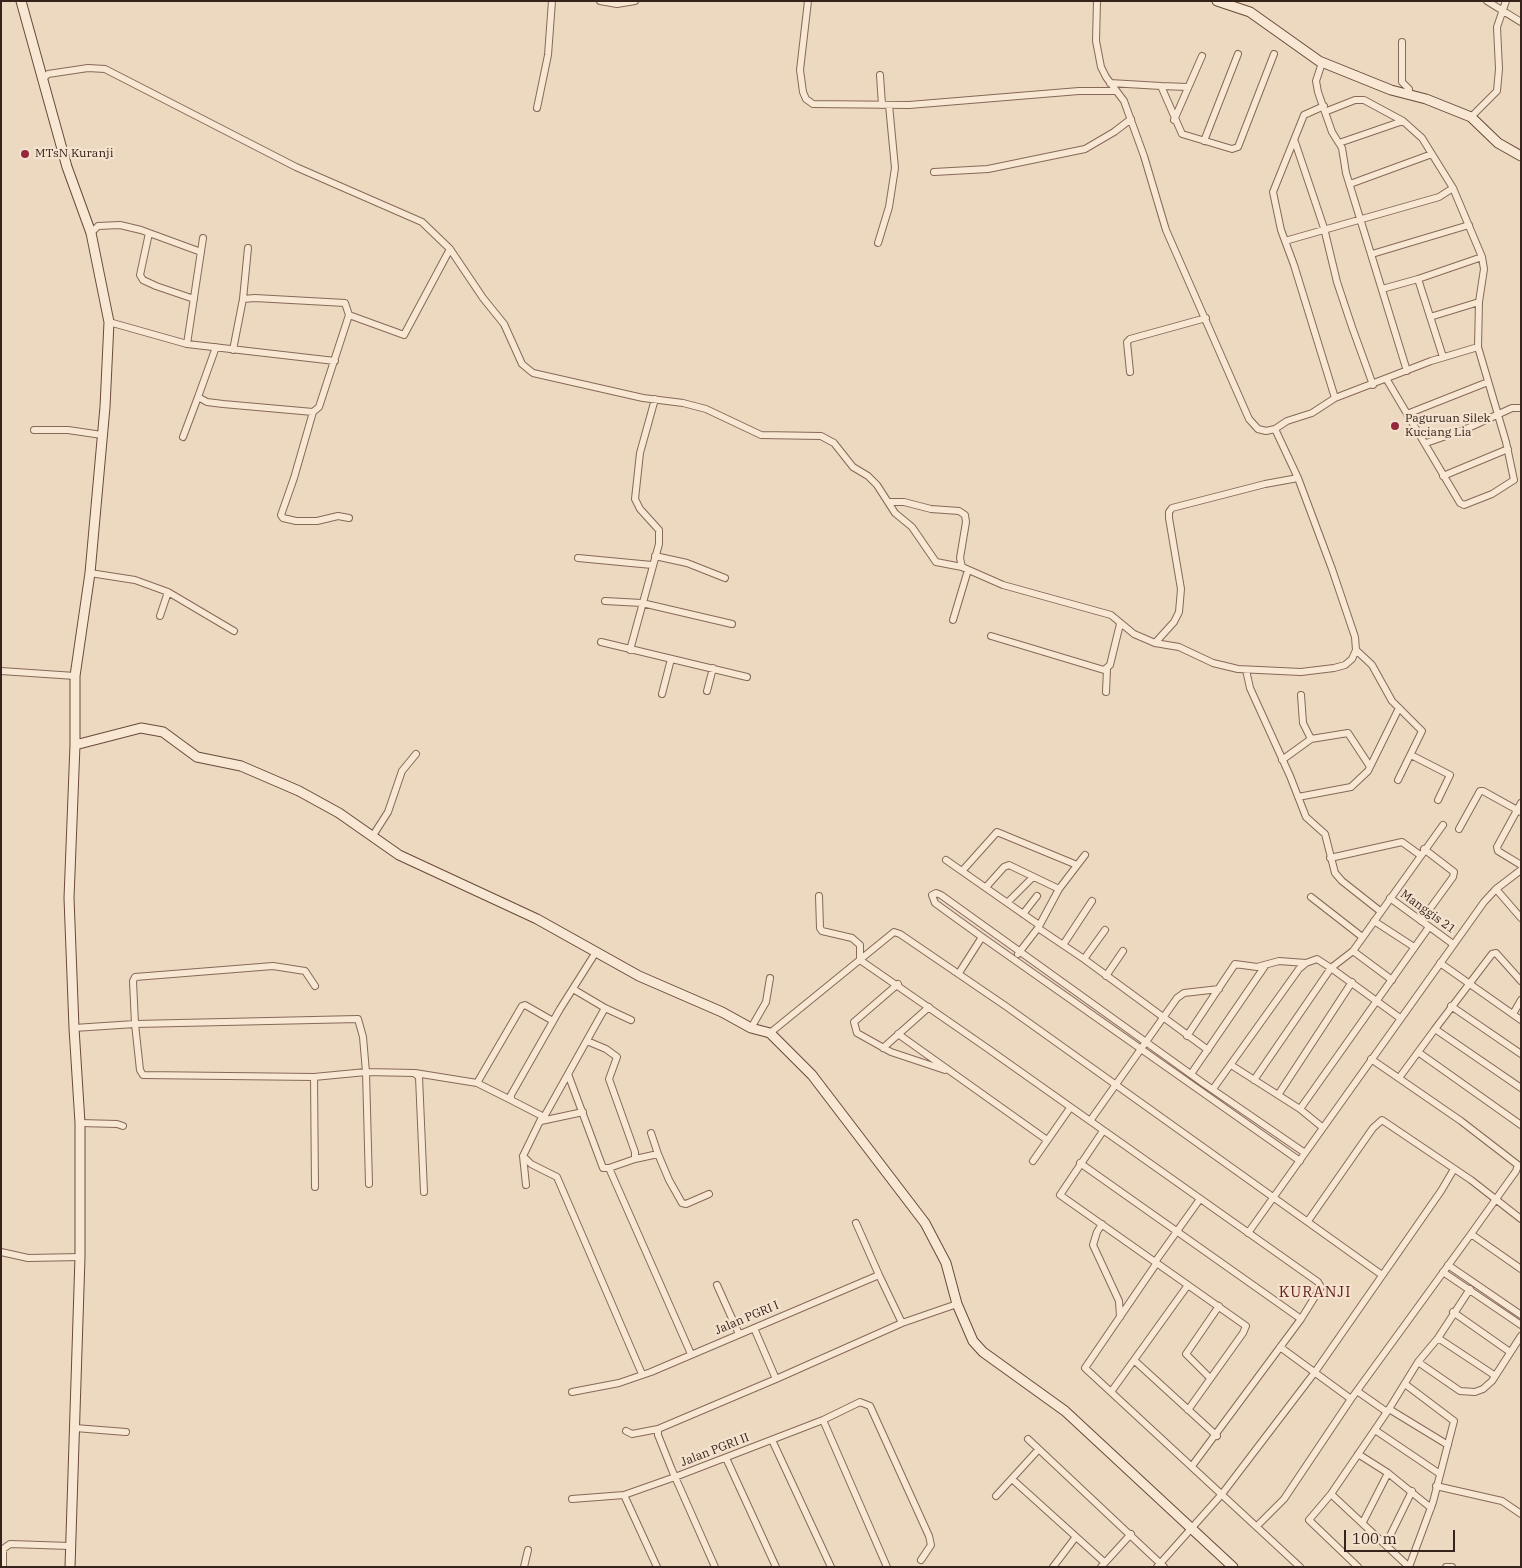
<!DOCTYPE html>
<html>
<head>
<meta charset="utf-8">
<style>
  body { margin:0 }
  #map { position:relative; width:1522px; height:1568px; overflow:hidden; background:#edd8c0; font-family:"IBM Plex Serif",serif }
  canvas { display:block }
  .frame { position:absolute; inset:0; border:2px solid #36241c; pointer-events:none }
  .scale { position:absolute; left:1344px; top:1530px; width:111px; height:22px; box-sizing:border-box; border:2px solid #36241c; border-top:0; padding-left:6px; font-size:15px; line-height:18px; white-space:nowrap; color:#36241c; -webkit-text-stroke:4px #f5e3cf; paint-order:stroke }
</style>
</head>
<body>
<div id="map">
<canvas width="1522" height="1568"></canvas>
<div class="frame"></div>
<div class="scale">100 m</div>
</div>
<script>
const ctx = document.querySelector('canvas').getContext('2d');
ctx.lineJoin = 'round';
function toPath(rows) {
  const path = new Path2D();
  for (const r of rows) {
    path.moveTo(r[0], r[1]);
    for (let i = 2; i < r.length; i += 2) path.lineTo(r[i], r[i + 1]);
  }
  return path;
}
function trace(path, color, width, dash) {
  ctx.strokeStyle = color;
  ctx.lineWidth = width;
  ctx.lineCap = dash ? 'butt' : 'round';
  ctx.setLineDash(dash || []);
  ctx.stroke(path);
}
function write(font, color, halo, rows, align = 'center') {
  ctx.font = font + ' "IBM Plex Serif",serif';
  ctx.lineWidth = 4.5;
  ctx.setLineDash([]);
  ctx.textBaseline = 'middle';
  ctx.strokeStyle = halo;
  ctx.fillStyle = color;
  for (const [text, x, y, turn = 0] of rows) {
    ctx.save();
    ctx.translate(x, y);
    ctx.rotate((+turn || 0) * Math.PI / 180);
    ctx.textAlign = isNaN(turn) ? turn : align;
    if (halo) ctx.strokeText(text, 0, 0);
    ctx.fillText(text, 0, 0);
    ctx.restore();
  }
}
const street = toPath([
  [600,1,617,4,635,1],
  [808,1,800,70,803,92,806,99,813,104,909,105,1079,91,1116,91],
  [1097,1,1096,41,1101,67,1106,77,1124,101,1144,156,1166,230,1249,419,1258,429,1266,431,1275,429],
  [1487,1,1521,22],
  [1402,42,1402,82,1409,89,1409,95],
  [1319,61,1321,66,1316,81,1318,92,1332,132,1342,148,1346,173,1407,371],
  [880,75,882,105],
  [43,79,48,74,88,68,105,69,296,167,422,222,450,249,483,298,504,324,522,364,533,373,643,398,683,403,706,409,761,435,821,436,834,443,853,467,868,476,877,485,895,513,912,527,936,562,962,567,1003,585,1111,615,1134,634,1155,643,1179,647,1213,663,1238,669,1301,672,1334,668,1345,665,1352,659,1356,650,1355,637,1332,569,1298,478,1275,429,1287,421,1312,413,1335,398,1431,361,1478,347],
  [1110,83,1161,86,1182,134,1232,149,1238,147,1274,54],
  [1161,86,1188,87],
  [1324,106,1304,115,1273,192,1281,230,1294,265,1335,398],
  [537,108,548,55,552,1],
  [1327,111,1355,100,1364,100,1403,121,1422,138,1453,188,1482,257,1484,269,1479,302,1478,347,1506,442,1514,480,1492,494,1464,505,1460,503,1387,380],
  [1471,117,1497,91,1499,69,1497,27,1506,1],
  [1174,120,1202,56],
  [1204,141,1238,54],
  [1295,142,1324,228,1337,282,1352,327,1373,385],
  [1339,143,1403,121],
  [934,172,988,169,1085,149,1114,132,1131,119],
  [1350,184,1432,154],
  [91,233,98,226,120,225,141,230,201,252],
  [149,233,140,275,143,280,156,286,194,299],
  [1285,241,1439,197,1453,188],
  [878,243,889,207,895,168,889,105],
  [1372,254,1469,225],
  [1382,289,1418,279],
  [243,299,248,248],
  [349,315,404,335,450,249],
  [1430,317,1479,302],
  [109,322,187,344,335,361],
  [187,344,203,238],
  [216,347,198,397,207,402,223,404,313,412,294,478,281,515,283,518,296,521,317,521,338,516,349,518],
  [233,350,243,299,255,298,345,303,349,315,319,407,313,412],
  [1443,357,1418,279,1482,257],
  [1130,372,1127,342,1130,339,1206,318],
  [1407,414,1488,382],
  [34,430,68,430,102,435],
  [183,437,198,397],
  [1426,443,1466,429,1512,408,1521,408],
  [1443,476,1508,449],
  [889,502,904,502,931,509,959,511,965,515,966,522,960,558,962,567],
  [655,556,687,563,725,578],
  [578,558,652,565],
  [90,573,135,580,168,592,234,631],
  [605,601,642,603,732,624],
  [160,616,168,592],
  [953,620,968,570],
  [991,636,1104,670,1110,665,1120,624],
  [601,642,747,677],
  [1155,643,1174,622,1179,612,1181,589,1169,518,1169,512,1172,508,1265,484,1298,478],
  [630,650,659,544,659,530,640,509,635,499,640,453,655,399],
  [1356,650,1372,665,1392,701,1422,731,1398,780],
  [1246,670,1250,688,1290,776,1306,817,1325,834,1335,873,1342,881,1380,911],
  [1,671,75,676],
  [707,691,713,668],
  [1106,692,1107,669],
  [662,694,671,659],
  [1301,695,1303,723,1311,739],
  [1411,755,1450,775,1438,800],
  [1282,760,1311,739,1348,733,1369,765],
  [1298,797,1351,787,1368,771,1399,708],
  [1521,803,1497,847,1498,851,1521,865],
  [1459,829,1480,791,1483,791,1521,812],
  [372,837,388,812,402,771,416,754],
  [1330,858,1402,842,1420,855],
  [946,860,1039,925],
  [963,870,997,832,1077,865],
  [987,886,1004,867,1009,865,1059,889],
  [1496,889,1521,870],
  [819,896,820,928,822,931,852,938,860,945,860,960],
  [1311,897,1361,936],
  [1390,898,1453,944],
  [1008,902,1033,877],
  [1023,914,1037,896],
  [1374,921,1414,947],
  [1421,921,1453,877,1454,872,1424,849],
  [1038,928,1084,959,1208,1050],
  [1063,945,1092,901],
  [1353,951,1392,980],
  [1018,954,1038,928,1059,889,1085,855],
  [1084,959,1105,930],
  [860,960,987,1048,1318,1282,1321,1287,1301,1319,1192,1466],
  [1440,963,1521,1020],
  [959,973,982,937],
  [1106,976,1123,951],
  [898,984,854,1022,857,1033,891,1052,945,1070],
  [315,986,305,971,273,966,135,977,133,981,135,1024,140,1070,143,1075,314,1077,366,1072,414,1073,419,1077,424,1192],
  [573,989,605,1008,631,1020],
  [1451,1006,1521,1054],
  [1513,1014,1521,1000],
  [74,1028,135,1024,358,1019,363,1037,366,1072,369,1184],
  [751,1028,766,1002,770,978],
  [1435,1029,1492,954,1496,953,1521,981],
  [770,1033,894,932,900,934,1007,1007,1382,1275],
  [898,1034,1047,1140],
  [1187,1036,1235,964,1257,967,1279,961,1306,963],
  [587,1041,606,1049,617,1057,609,1079,635,1152,635,1159,609,1168,603,1168,568,1074,605,1008],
  [883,1048,929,1007],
  [1418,1052,1521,1125],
  [1231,1065,1300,1109,1322,1127],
  [415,1073,477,1083,511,1100],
  [568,1074,544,1117,511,1100,511,1095,560,1009,596,952],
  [1191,1074,1265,966],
  [314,1077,315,1187],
  [1399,1078,1435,1029,1521,1088],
  [1254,1080,1331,968,1400,1018],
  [477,1083,522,1006,525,1005,553,1021],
  [1213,1089,1299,969,1306,963,1317,959,1331,968,1353,951,1443,825],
  [1278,1095,1352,982],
  [1300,1109,1429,927],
  [541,1121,583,1112],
  [1090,1121,1177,998,1184,993,1219,989],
  [80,1123,117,1124,123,1126],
  [1103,1131,1060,1195,1246,1326,1243,1333,1188,1410],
  [651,1133,658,1154],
  [523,1156,531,1164,557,1177,642,1374],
  [635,1159,658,1154,669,1180,682,1203,686,1204,709,1194],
  [1033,1161,1070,1108],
  [1300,1161,982,937,935,903,932,895,936,893,941,895,1203,1083,1305,1153],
  [1080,1163,1301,1319],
  [609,1168,691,1354],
  [526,1185,523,1156,542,1117],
  [1308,1221,1373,1128,1382,1120,1471,1180,1521,1219],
  [856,1223,879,1275],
  [1102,1224,1097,1232,1093,1245,1119,1301,1120,1317],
  [1248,1233,1484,902,1496,889,1521,918],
  [1471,1234,1521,1269],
  [1,1252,28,1258,80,1257],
  [1155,1262,1200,1199],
  [1156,1264,1085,1368,1300,1567],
  [1448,1265,1521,1315],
  [1443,1272,1521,1325],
  [717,1285,739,1334],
  [1453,1312,1510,1352],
  [1438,1338,1494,1375],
  [1280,1347,1351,1399],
  [1135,1361,1217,1436],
  [1418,1362,1460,1391,1475,1392,1483,1389,1492,1381,1521,1336],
  [1210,1378,1186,1354,1219,1306],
  [776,1379,902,1323,957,1304],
  [1357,1391,1387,1412],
  [572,1392,619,1383,651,1372,879,1275,902,1323],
  [1111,1392,1188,1285],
  [1389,1409,1448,1445],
  [823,1420,887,1567],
  [75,1428,126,1432],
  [1375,1430,1440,1474],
  [626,1431,632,1434,658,1429],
  [1028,1439,1164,1567],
  [772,1440,831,1567],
  [1358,1454,1388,1473,1431,1508],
  [726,1458,776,1567],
  [1012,1479,1104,1562],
  [1436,1486,1502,1501,1521,1514],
  [1331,1494,1409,1567,1433,1502,1454,1421,1405,1384],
  [624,1495,657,1567],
  [996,1496,1038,1450],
  [572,1499,624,1495,675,1477,823,1420,860,1402,870,1406,929,1536,931,1545,921,1560],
  [1363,1522,1388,1473],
  [1257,1526,1284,1499,1351,1399,1471,1234,1516,1171,1518,1165,1461,1121,1371,1059],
  [1386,1544,1412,1491],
  [3,1567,3,1549,10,1544,70,1546],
  [524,1567,528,1550],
  [715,1567,672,1470,658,1435,658,1429,776,1379,754,1328],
  [1053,1567,1075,1538],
  [1101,1567,1131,1534],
  [1157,1567,1222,1494,1315,1372,1441,1191,1454,1169],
  [1358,1567,1309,1520,1331,1494,1389,1409,1418,1362,1438,1338,1470,1289],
  [1446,1567,1452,1567]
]);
const secondary = toPath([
  [21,1,67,167,91,233,109,322,105,407,90,573,75,676,75,745,69,898,74,1028,80,1123,80,1257,70,1567],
  [1217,1,1250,12,1319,61,1391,90,1426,99,1471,117,1498,143,1521,156],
  [75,745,141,728,163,732,197,757,241,766,299,791,339,813,399,855,537,919,639,976,722,1012,751,1028,770,1033,812,1075,925,1223,946,1263,957,1304,973,1341,983,1352,1065,1411,1233,1567]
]);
trace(street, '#866958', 8);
trace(secondary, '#684a3b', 11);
trace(street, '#f8e7d3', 6);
trace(secondary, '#f8e7d3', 9);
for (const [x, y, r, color] of [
  [25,154,5,"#94293c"],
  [1395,426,5,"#94293c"]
]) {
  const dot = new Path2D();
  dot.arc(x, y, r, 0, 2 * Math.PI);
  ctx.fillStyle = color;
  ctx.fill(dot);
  trace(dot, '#f5e3cf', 2);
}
write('12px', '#36241c', '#f5e3cf', [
  ["MTsN Kuranji",35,154],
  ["Paguruan Silek",1405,419],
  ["Kuciang Lia",1405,433]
], 'left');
write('12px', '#36241c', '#f5e3cf', [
  ["Manggis 21",1428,912,36],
  ["Jalan PGRI I",747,1318,-23],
  ["Jalan PGRI II",715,1450,-21]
]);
ctx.letterSpacing = '1px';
write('15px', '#621f1c', '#f5e3cf', [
  ["KURANJI",1315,1293]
]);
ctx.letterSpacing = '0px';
</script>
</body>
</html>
